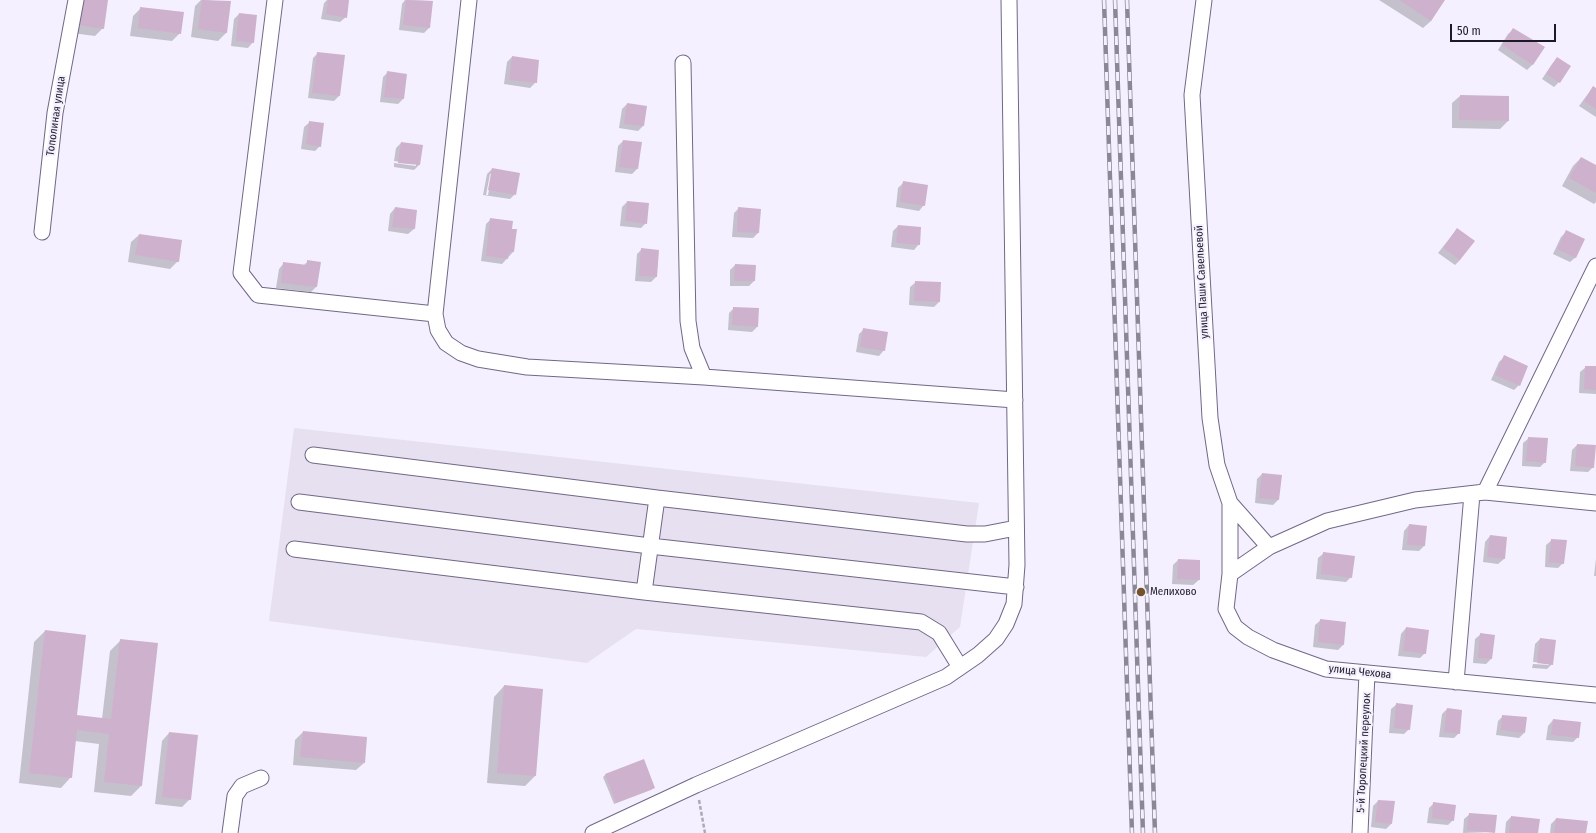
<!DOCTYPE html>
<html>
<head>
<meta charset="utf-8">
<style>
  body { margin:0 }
  #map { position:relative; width:1596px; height:833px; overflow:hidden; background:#f5f0ff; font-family:"Fira Sans Condensed",sans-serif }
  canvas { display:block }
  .scale { position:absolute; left:1450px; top:24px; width:106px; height:18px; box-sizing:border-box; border:2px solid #1e1926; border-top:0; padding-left:5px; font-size:12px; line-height:14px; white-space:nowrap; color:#1e1926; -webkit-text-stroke:3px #f5f0ff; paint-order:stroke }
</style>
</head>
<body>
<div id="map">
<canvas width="1596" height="833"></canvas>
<div class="scale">50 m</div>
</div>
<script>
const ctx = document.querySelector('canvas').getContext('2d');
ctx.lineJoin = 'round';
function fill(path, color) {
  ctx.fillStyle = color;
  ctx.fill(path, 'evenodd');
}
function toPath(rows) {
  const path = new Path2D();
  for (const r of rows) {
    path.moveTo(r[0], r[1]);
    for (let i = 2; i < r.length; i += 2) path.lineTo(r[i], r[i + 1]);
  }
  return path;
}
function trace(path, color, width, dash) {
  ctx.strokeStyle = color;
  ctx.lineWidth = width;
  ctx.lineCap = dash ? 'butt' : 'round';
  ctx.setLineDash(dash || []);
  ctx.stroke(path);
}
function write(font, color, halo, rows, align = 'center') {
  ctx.font = font + ' "Fira Sans Condensed",sans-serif';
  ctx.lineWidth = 4;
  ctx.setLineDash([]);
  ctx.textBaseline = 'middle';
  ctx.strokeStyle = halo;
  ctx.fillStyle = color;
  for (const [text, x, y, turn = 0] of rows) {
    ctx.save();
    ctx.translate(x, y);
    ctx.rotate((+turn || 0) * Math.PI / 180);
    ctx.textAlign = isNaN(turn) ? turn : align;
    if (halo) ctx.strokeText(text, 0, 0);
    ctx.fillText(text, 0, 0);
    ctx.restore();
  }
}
fill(toPath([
  [294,428,979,503,960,627,926,657,636,629,587,663,269,621]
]), '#e6e0f1');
fill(toPath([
  [78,0,107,0,103,28,95,36,72,33],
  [201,0,230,2,226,33,218,41,191,37,195,6],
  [327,0,342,0,346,17,340,22,321,19,324,3],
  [405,0,432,1,429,28,424,33,399,30,402,4],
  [1379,0,1444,0,1431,21,1423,28],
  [141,8,180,33,172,41,130,36,133,16],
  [239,14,253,42,248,48,231,46,234,19],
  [1514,29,1533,64,1527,70,1498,50,1508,34],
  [318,53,339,96,334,101,308,98,313,58],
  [512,57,536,82,530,88,504,84,507,62],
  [1557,58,1559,82,1554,87,1542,79,1552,64],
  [388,72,403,99,398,104,380,102,383,77],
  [1593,87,1596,89,1596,117,1579,106],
  [1460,96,1508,121,1500,129,1452,128,1452,103],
  [627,104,646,107,643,126,638,131,619,128,622,109],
  [310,122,320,146,315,151,301,149,304,127],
  [623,141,637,169,632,174,615,172,618,146],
  [401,143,419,165,414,170,394,167,394,163,416,166,416,164,394,161,396,148],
  [1581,158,1596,166,1596,202,1594,204,1562,186,1573,166],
  [492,169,515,194,510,199,483,195,487,174],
  [490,174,492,174,488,195,486,195],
  [904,182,924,205,919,211,896,207,898,188],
  [627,202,646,223,641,228,620,226,622,207],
  [395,208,416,211,414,229,408,234,388,231,390,214],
  [739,208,758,233,753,238,732,237,734,213],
  [491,219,511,230,513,252,502,264,481,261,486,224],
  [898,226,919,244,914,250,891,247,893,231],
  [1457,229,1460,260,1455,265,1438,253],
  [1566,232,1576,257,1570,262,1553,254,1561,237],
  [139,235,178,261,170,269,128,262,131,242],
  [642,249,656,277,651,282,635,281,637,254],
  [308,261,316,287,311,292,276,288,279,269,284,263,303,266],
  [735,265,755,266,754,281,749,286,730,286,730,270],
  [916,282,939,302,934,307,909,305,910,287],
  [734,308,757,327,752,332,728,330,729,313],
  [864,329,884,350,879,356,856,352,859,334],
  [1504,357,1519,385,1514,390,1491,380,1499,362],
  [1586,367,1596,367,1596,394,1579,393,1580,372],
  [1529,438,1545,462,1540,467,1522,466,1523,443],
  [1577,445,1593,467,1588,472,1570,471,1572,450],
  [1262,474,1278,500,1273,505,1255,503,1257,479],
  [1409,525,1426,527,1424,546,1419,551,1402,550,1404,531],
  [1490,536,1504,559,1498,564,1483,562,1485,542],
  [1552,540,1563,563,1558,568,1545,567,1546,545],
  [1324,553,1351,577,1346,582,1316,579,1318,558],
  [1596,559,1596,576,1594,576],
  [1178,560,1199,580,1193,585,1172,584,1173,565],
  [1321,620,1343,645,1338,650,1313,647,1315,625],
  [1406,628,1425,653,1420,658,1398,656,1401,634],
  [45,631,76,716,102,719,110,651,121,640,141,786,131,796,94,792,99,744,75,741,71,777,61,788,19,783,34,642],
  [1481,634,1494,636,1491,659,1486,664,1473,663,1475,639],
  [1540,639,1552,664,1547,669,1532,668,1533,664,1549,665,1549,663,1533,662,1535,644],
  [504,686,535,776,525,786,487,783,494,697],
  [1397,704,1409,729,1404,734,1389,733,1391,709],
  [1447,709,1459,733,1454,738,1439,737,1442,714],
  [1503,716,1524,733,1519,738,1496,735,1498,721],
  [1553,720,1578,737,1573,742,1546,740,1548,726],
  [303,732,364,763,356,770,293,765,295,740],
  [169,733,190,799,182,807,155,804,162,741],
  [605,775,654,788,651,790,614,804,603,777],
  [1378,801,1391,824,1386,829,1371,827,1373,806],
  [1434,803,1453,820,1448,825,1427,823,1429,808],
  [1470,814,1494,832,1463,833,1464,819],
  [1511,817,1537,833,1505,833,1506,822],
  [1556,819,1585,833,1550,833,1551,824]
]), '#0003');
fill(toPath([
  [84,0,108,0,104,29,80,25],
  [202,0,231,1,227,33,198,29],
  [328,0,349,0,347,18,326,14],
  [406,0,433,1,430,28,403,25],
  [1399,0,1445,0,1431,21],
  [140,7,184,12,181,34,138,28],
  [239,13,257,15,254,43,236,41],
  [1513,28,1545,47,1533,65,1502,45],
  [317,52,345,55,340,96,312,93],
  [512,56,539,60,537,83,509,80],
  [1557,57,1571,66,1560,83,1546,74],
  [387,71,407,74,404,99,384,97],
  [1593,86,1596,88,1596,109,1584,101],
  [1460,95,1509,96,1509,121,1459,120],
  [627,103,647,106,644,126,624,124],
  [309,121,324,123,321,147,306,144],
  [623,140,642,142,638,169,619,167],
  [401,142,423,145,420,165,398,163],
  [1581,157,1596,165,1596,193,1569,178],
  [492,168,520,173,516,195,488,190],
  [903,181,928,185,925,206,900,202],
  [627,201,649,203,647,224,625,221],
  [395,207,417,210,415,229,392,227],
  [738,207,761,209,759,233,737,232],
  [490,218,513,221,512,229,517,229,514,252,509,252,508,259,486,256],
  [898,225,921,227,920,245,896,243],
  [1457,228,1475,241,1460,260,1443,248],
  [1566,230,1585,239,1576,258,1557,249],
  [139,234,182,240,179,262,135,255],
  [641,248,659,250,657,277,639,276],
  [307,260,321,262,317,287,281,283,283,262,307,265],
  [735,264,756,265,755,281,734,281],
  [915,281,941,282,940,302,914,301],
  [733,307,759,308,758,327,732,325],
  [863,328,888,332,885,351,860,347],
  [1504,355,1528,366,1520,386,1495,375],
  [1585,366,1596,366,1596,390,1584,389],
  [1528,437,1548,438,1546,463,1526,461],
  [1577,444,1596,445,1594,468,1575,466],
  [1262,473,1282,475,1279,500,1259,498],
  [1409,524,1427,526,1425,546,1407,545],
  [1490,535,1507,537,1505,559,1487,557],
  [1551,539,1567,540,1564,564,1549,562],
  [1323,552,1355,556,1352,578,1321,574],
  [1178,559,1200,560,1200,580,1177,579],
  [1320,619,1346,622,1344,645,1318,642],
  [1406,627,1429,630,1426,654,1403,651],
  [45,630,86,635,77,715,111,719,120,639,158,643,142,786,104,782,109,734,77,730,72,778,29,773],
  [1480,633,1495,635,1492,659,1478,658],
  [1540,638,1556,640,1553,665,1537,663],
  [504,685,543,689,536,776,497,773],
  [1396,703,1413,705,1410,730,1394,728],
  [1447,708,1462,710,1460,734,1444,732],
  [1502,715,1527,717,1525,733,1501,730],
  [1553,719,1581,722,1579,738,1551,735],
  [303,731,367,737,365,763,300,757],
  [169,732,198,735,191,800,162,797],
  [644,759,655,788,616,803,605,774],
  [1378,800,1395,801,1392,824,1375,822],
  [1433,802,1456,805,1454,821,1432,818],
  [1469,813,1497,815,1495,833,1467,830],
  [1511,816,1540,819,1538,833,1509,833],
  [1556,818,1588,821,1586,833,1554,833]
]), '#ceb1cd');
const minor = toPath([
  [275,0,241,273,258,295,435,314],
  [469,0,435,314,438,330,446,343,461,353,478,359,527,367,704,377,1015,400],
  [1204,0,1192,95,1210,418,1217,465,1230,503,1269,547],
  [683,63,688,321,692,348,704,377],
  [42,232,55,113,76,0],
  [313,455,657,498,967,534,985,534,1016,528],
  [1485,492,1596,266],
  [299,502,650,546,1016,587],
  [1230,503,1230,574,1226,609,1235,627,1248,637,1273,650,1326,669,1596,695],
  [294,549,644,592,921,622,939,633,960,667],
  [1230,574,1269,547,1327,521,1415,500,1485,492,1596,503],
  [644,592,657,498],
  [1456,682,1472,494],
  [230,833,235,796,242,786,261,778],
  [593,833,696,785,946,677,978,655,996,639,1006,624,1014,604,1017,565,1009,0],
  [1360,833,1367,673]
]);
trace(minor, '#726786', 17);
trace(toPath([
  [699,800,705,833]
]), '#aea9b8', 2.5, [4, 2]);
trace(minor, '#fff', 15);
const rail = toPath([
  [1104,0,1132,833],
  [1115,0,1143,833],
  [1127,0,1155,833]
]);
trace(rail, '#8c8795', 4.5);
trace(rail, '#f5f0ff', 3, [9]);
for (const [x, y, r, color] of [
  [1141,592,5,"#75532a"]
]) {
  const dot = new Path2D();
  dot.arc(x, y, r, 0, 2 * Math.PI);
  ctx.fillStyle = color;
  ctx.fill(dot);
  trace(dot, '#f5f0ff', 1.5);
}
write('11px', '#1e1926', '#f5f0ff', [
  ["Тополиная улица",56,116,-82],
  ["улица Паши Савельевой",1202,282,-93],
  ["улица Чехова",1360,672,6],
  ["5-й Торопецкий переулок",1364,753,-87]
]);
write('11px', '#1e1926', '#f5f0ff', [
  ["Мелихово",1150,592]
], 'left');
</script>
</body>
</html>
